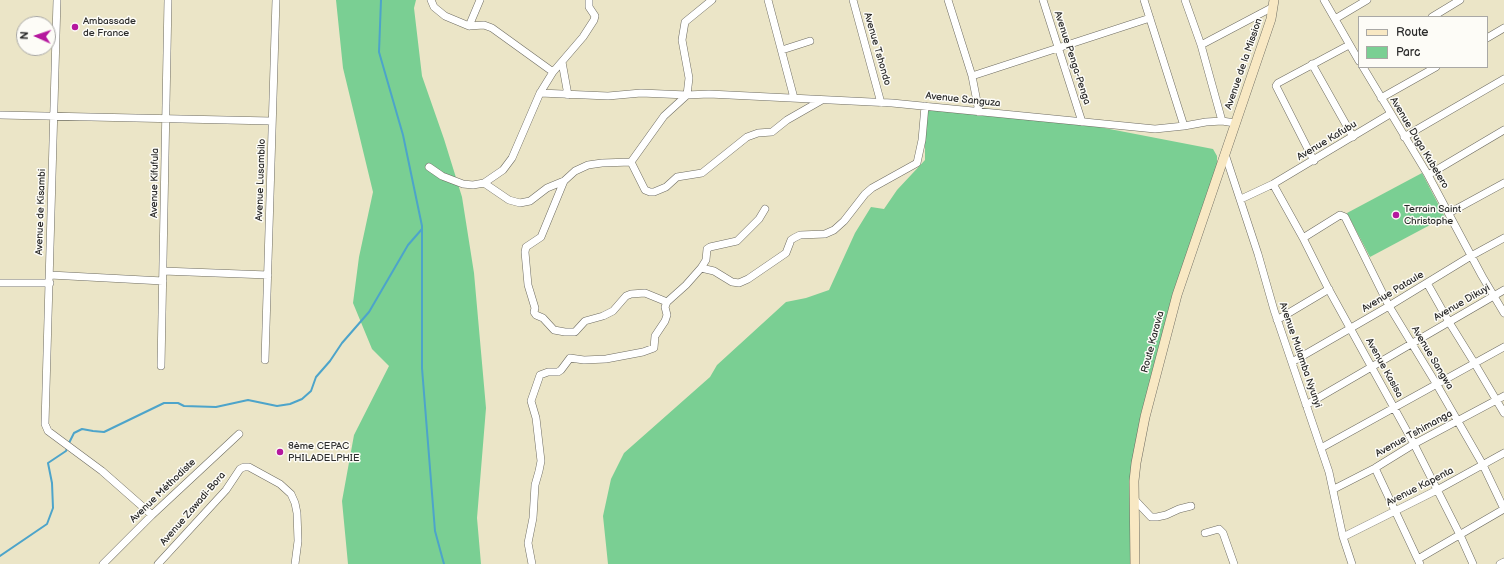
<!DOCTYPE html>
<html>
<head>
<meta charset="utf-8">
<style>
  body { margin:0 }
  #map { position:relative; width:1504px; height:564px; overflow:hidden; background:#ebe5c7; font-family:"Balsamiq Sans",sans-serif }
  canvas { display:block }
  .legend { position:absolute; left:1358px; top:16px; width:130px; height:52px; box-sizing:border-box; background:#fdfcf7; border:1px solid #a9a8a5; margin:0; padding:5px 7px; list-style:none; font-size:12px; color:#2b2b2b }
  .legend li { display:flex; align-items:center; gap:8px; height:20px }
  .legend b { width:20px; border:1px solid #a9a8a5 }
  .north { position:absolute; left:16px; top:16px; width:40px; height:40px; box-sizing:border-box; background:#fdfcf7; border:1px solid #a9a8a5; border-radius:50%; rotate:273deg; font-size:11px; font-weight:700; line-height:16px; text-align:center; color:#2b2b2b }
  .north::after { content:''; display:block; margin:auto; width:14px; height:18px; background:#b5179e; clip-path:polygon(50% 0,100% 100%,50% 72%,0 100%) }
</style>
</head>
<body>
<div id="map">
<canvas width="1504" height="564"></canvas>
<ul class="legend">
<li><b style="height:5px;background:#f8e8c3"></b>Route</li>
<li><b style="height:11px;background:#7acf93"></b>Parc</li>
</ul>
<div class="north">N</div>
</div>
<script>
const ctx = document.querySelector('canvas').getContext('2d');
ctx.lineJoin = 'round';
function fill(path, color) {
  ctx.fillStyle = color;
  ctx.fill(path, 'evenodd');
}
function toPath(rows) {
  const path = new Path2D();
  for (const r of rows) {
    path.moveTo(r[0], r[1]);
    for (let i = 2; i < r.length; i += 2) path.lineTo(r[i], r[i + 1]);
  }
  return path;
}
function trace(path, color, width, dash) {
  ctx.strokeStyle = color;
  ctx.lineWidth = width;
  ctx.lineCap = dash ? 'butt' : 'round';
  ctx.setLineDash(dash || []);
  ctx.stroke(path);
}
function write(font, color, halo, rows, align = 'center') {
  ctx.font = font + ' "Balsamiq Sans",sans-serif';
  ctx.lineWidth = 3;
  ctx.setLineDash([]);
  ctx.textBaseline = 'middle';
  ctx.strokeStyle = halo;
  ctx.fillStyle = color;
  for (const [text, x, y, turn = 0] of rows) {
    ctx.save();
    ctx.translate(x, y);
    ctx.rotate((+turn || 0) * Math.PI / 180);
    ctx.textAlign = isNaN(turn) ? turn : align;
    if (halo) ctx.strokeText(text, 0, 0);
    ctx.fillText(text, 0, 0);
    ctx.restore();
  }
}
fill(toPath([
  [336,0,416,0,414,8,422,76,444,139,462,197,474,273,486,408,477,518,481,564,348,564,342,501,354,435,389,366,372,349,353,303,359,257,373,192,343,68],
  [925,106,1063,120,1213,149,1217,156,1217,167,1139,430,1133,564,608,564,603,516,611,479,624,453,710,377,717,365,786,302,806,298,829,290,855,233,871,207,884,209,897,190,925,160],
  [1422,173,1445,217,1370,257,1347,213]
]), '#7acf93');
trace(toPath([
  [381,0,379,52,403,135,422,226,422,368,435,531,444,564],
  [69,443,74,433,82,429,93,431,104,432,164,403,178,403,184,406,216,407,248,400,277,406,290,404,302,399,311,391,316,377,330,361,342,343,369,312,408,245,422,229],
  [0,556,47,524,53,508,52,483,48,463,66,451,67,448]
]), '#4da4ca', 2);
const street = toPath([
  [57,0,45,424,48,431,102,471,152,515],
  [431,0,434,7,445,16,469,26,484,25,492,28,553,72],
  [768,0,794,98],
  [853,0,881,103],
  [948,0,972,76,979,112],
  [1043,0,1082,122],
  [1144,0,1184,126],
  [1185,0,1201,45,1222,121],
  [1324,0,1359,61],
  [1432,17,1460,0],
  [1335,19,1367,0],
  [469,26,480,0],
  [1487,38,1504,28],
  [1201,45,1273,7],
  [782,50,810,41],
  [562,62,568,95],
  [1312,64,1353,137],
  [1363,67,1428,175,1482,276,1504,313],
  [972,76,1150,18],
  [540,93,608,96,641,93,687,95,709,94,892,103,1155,129,1184,126,1206,122,1222,121,1235,123],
  [1381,98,1436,67],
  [0,115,272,121],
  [1404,137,1504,79],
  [1225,154,1258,254,1274,310,1329,472,1343,537,1352,564],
  [1314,161,1276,86,1278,83,1349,45],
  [631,162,602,163,588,165,575,171,564,181,541,237,526,247,525,252,528,285,535,308,534,312,536,315,543,318,554,330,565,332,575,332,585,321,603,316,613,311,626,296,631,294,645,293,667,302],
  [631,162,645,190,650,192,654,192,666,187,677,177,702,173,747,137,758,133,772,132,787,120,822,100],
  [631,162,664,116,687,95,689,78,682,40,685,22,712,0],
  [429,167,442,176,463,184,473,185,484,183,503,170,512,158,540,93,553,72,583,37,594,20,595,16,589,7,589,0],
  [1428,175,1504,130],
  [484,183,509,200,520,203,530,201,547,188,564,181],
  [1273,184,1303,238,1328,288,1414,444,1460,535,1473,564],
  [1241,199,1273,184,1390,114],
  [1449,213,1504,183],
  [1303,238,1340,215,1345,217,1389,306,1437,385,1483,465,1504,509],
  [701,268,714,271,732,282,739,283,748,279,786,253,791,240,794,238,800,235,825,234,834,230,844,221,865,194,872,188,917,163,922,140,925,106],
  [163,271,268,275],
  [50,275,163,281],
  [0,283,50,283],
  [1427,283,1449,322,1475,364,1504,413],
  [1277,320,1329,289],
  [265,360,276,0],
  [1292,362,1389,306,1471,256,1504,238],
  [161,366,168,0],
  [1306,405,1504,290],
  [1321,448,1504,347],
  [1375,468,1420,564],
  [1334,489,1375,468,1414,444,1504,396],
  [1134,499,1151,517,1157,517,1166,515,1179,509,1191,506],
  [1205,533,1219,529,1223,533,1234,564],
  [1343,537,1437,490,1504,453],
  [1418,559,1504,509],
  [103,564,152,515,239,434],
  [158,564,226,490,240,469,244,467,249,467,280,484,291,494,295,503,297,513,298,541,295,564],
  [532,564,528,543,533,518,535,485,539,471,541,461,536,418,531,401,540,375,548,372,558,372,561,370,570,358,584,360,606,359,643,352,654,348,655,336,665,321,667,315,665,307,667,302,686,285,701,268,706,260,707,249,710,247,737,241,759,219,765,209],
  [1500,564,1504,562]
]);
const secondary = toPath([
  [1135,564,1134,481,1136,463,1145,417,1177,295,1271,19,1274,0]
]);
trace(street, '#6e6c62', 8);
trace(secondary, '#6e6c62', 10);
trace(street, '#fff', 7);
trace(secondary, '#f8e8c3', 9);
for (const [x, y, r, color] of [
  [75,27,4,"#b5179e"],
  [1396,215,4,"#b5179e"],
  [280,452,4,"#b5179e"]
]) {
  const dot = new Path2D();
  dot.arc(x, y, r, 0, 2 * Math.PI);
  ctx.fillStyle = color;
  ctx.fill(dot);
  trace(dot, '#fdfcf7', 1.5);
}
write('10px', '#2b2b2b', '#fdfcf7', [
  ["Ambassade",83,21],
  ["de France",83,33],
  ["Terrain Saint",1404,209],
  ["Christophe",1404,221],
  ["8ème CEPAC",288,446],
  ["PHILADELPHIE",288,458]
], 'left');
write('10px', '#2b2b2b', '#fdfcf7', [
  ["Avenue Tshondo",877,49,74],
  ["Avenue Penga-Penga",1072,58,72],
  ["Avenue de la Mission",1244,64,-71],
  ["Avenue Sanguza",963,100,6],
  ["Avenue Kafubu",1327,141,-31],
  ["Avenue Duga Kubetero",1419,143,59],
  ["Avenue Lusambilo",261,180,-88],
  ["Avenue Kifufula",155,183,-89],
  ["Avenue de Kisambi",41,212,-88],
  ["Avenue Pataule",1393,292,-31],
  ["Avenue Dikuyi",1462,303,-30],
  ["Route Karavia",1153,342,-75],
  ["Avenue Mulamba Nyunyi",1300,355,71],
  ["Avenue Sangwa",1432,358,59],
  ["Avenue Kasisa",1384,368,61],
  ["Avenue Tshimanga",1414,434,-29],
  ["Avenue Kapenta",1420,487,-27],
  ["Avenue Méthodiste",163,491,-44],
  ["Avenue Zawadi-Bora",193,509,-49]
]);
</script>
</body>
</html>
